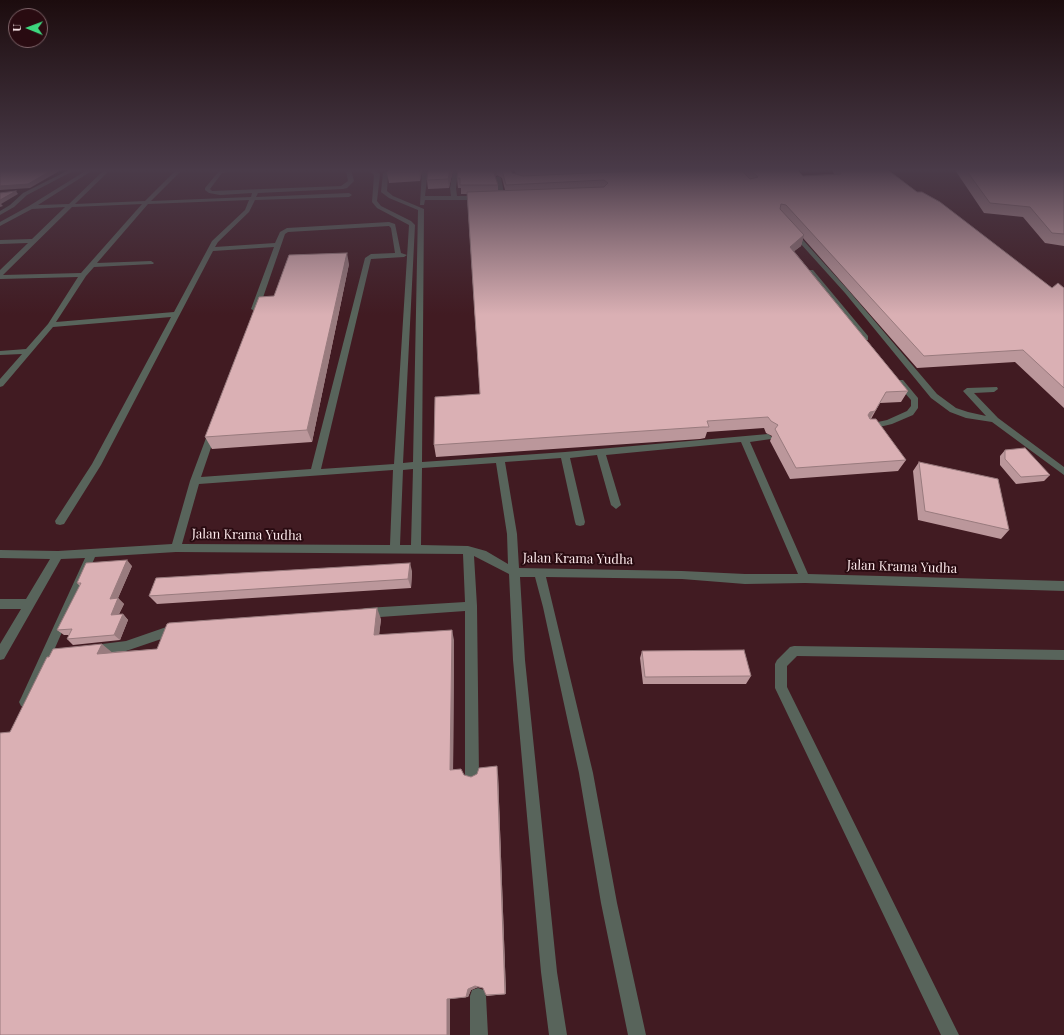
<!DOCTYPE html>
<html>
<head>
<meta charset="utf-8">
<style>
  body { margin:0 }
  #map { position:relative; width:1064px; height:1035px; overflow:hidden; background:#33151a; font-family:"Playfair Display",serif }
  canvas { display:block }
  .north { position:absolute; left:8px; top:8px; width:40px; height:40px; box-sizing:border-box; background:#290b11; border:1px solid #7e6469; border-radius:50%; rotate:271deg; font-size:11px; font-weight:700; line-height:16px; text-align:center; color:#fdeaec }
  .north::after { content:''; display:block; margin:auto; width:14px; height:18px; background:#3dd77e; clip-path:polygon(50% 0,100% 100%,50% 72%,0 100%) }
</style>
</head>
<body>
<div id="map">
<canvas width="1064" height="1035"></canvas>
<div class="north">U</div>
</div>
<script>
const ctx = document.querySelector('canvas').getContext('2d');
ctx.lineJoin = 'round';
function fill(path, color) {
  ctx.fillStyle = color;
  ctx.fill(path, 'evenodd');
}
function toPath(rows) {
  const path = new Path2D();
  for (const r of rows) {
    path.moveTo(r[0], r[1]);
    for (let i = 2; i < r.length; i += 2) path.lineTo(r[i], r[i + 1]);
  }
  return path;
}
function trace(path, color, width, dash) {
  ctx.strokeStyle = color;
  ctx.lineWidth = width;
  ctx.lineCap = dash ? 'butt' : 'round';
  ctx.setLineDash(dash || []);
  ctx.stroke(path);
}
function write(font, color, halo, rows, align = 'center') {
  ctx.font = font + ' "Playfair Display",serif';
  ctx.lineWidth = 4;
  ctx.setLineDash([]);
  ctx.textBaseline = 'middle';
  ctx.strokeStyle = halo;
  ctx.fillStyle = color;
  for (const [text, x, y, turn = 0] of rows) {
    ctx.save();
    ctx.translate(x, y);
    ctx.rotate((+turn || 0) * Math.PI / 180);
    ctx.textAlign = isNaN(turn) ? turn : align;
    if (halo) ctx.strokeText(text, 0, 0);
    ctx.fillText(text, 0, 0);
    ctx.restore();
  }
}
fill(toPath([
  [69,170,1064,170,1064,1035,0,1035,0,213,25,194]
]), '#411b22');
fill(toPath([
  [69,170,75,170,27,195,14,207,0,215,0,211,10,205,23,193,69,170],
  [87,170,93,170,38,205,69,204,104,170,110,170,75,204,145,201,176,170,182,170,151,201,251,197,252,193,220,195,209,193,205,190,205,188,220,170,243,170,222,173,210,189,212,191,341,186,348,181,346,170,351,170,354,181,347,188,343,189,258,193,256,197,349,193,352,195,349,197,255,200,249,212,218,242,215,247,275,243,280,232,287,228,389,222,395,224,401,253,407,255,404,257,371,259,321,469,394,464,409,225,377,208,372,202,374,175,369,170,374,170,380,174,377,201,381,206,411,221,415,225,403,463,413,462,418,210,389,198,381,192,383,173,390,170,396,170,388,174,387,191,393,196,424,209,422,462,565,452,768,434,772,437,771,439,750,442,808,574,1064,581,1064,591,805,583,745,584,682,579,546,577,593,773,617,903,646,1035,628,1035,601,903,579,773,543,607,535,577,520,577,525,660,557,972,567,1035,549,1035,541,972,513,660,509,574,474,556,477,606,479,776,477,781,472,783,467,781,465,776,465,611,366,618,362,617,360,613,362,609,366,608,465,602,463,554,176,552,95,557,55,648,68,649,70,653,68,657,50,659,29,706,25,708,21,706,19,702,21,698,85,558,61,559,4,659,0,660,0,644,21,609,0,609,0,599,26,599,50,559,0,558,0,550,58,551,172,544,190,481,209,430,213,427,217,430,201,477,311,469,365,258,371,254,395,253,391,228,389,226,288,232,285,234,259,309,255,311,251,309,274,247,213,251,101,465,64,524,60,525,56,524,55,521,92,464,171,317,53,327,3,386,0,387,0,379,22,354,0,355,0,351,26,349,48,324,78,277,0,279,0,270,28,243,0,244,0,240,32,239,65,207,32,209,0,226,0,222,29,206,87,170],
  [249,200,245,210,212,241,174,312,56,322,86,276,94,267,153,264,154,263,151,261,97,263,148,204,249,200],
  [142,204,81,273,3,275,72,207,142,204],
  [741,442,798,574,745,574,682,571,519,568,517,534,505,462,561,458,575,522,576,525,580,526,584,525,585,522,570,458,597,455,611,505,616,509,621,505,606,455,741,442],
  [496,463,507,534,508,564,486,551,468,546,421,545,422,468,496,463],
  [413,469,411,545,400,545,403,470,413,469],
  [393,470,390,545,182,544,199,484,393,470],
  [422,170,428,170,425,196,451,196,450,188,453,170,458,170,456,188,457,196,480,196,483,198,480,200,425,200,424,205,420,205,422,170],
  [498,176,501,178,505,198,500,197,495,178,498,176],
  [791,231,795,231,849,291,937,394,956,408,968,412,986,416,963,391,967,388,997,387,998,389,994,392,974,393,998,418,1064,467,1064,475,992,422,966,418,950,412,931,398,845,293,791,233,791,231],
  [809,270,813,270,868,336,868,340,862,340,809,272,809,270],
  [897,380,903,380,918,398,918,408,913,415,892,424,867,430,864,429,863,427,864,425,887,420,907,411,911,406,911,400,897,384,897,380],
  [175,624,179,625,181,629,179,633,126,651,94,655,90,654,88,650,90,646,94,645,126,641,175,624],
  [794,646,1064,650,1064,660,797,656,787,666,787,687,959,1035,941,1035,775,688,775,664,777,660,790,647,794,646],
  [478,988,484,990,486,996,488,1035,470,1035,470,996,472,990,478,988]
]), '#58645b');
fill(toPath([
  [422,170,420,181,389,183,387,173],
  [428,170,453,170,449,188,428,189,427,180],
  [458,170,511,170,512,173,516,174,514,170,797,170,803,176,834,174,832,170,888,170,917,192,1052,288,1064,288,1064,408,1015,362,917,368,803,238,801,246,794,251,908,391,901,402,880,403,871,419,906,460,898,471,790,479,770,441,772,436,766,433,764,428,707,432,705,438,700,439,436,457,434,445,480,394,467,194,461,194,461,188,458,188,457,178],
  [497,175,502,178,505,190,498,190,498,185,495,177],
  [955,170,1064,170,1064,246,1045,243,1023,217,984,213],
  [349,264,312,442,212,449,205,437,274,296],
  [1005,450,1050,475,1044,481,1016,484,1000,465,1000,456],
  [919,462,1009,530,1001,539,918,520,913,471],
  [132,566,118,598,124,604,119,614,123,614,128,620,120,640,73,645,67,639,69,635,64,635,57,630,80,586,77,583],
  [412,571,411,588,157,604,149,596],
  [381,619,379,634,454,640,453,770,464,775,471,777,498,774,506,994,487,996,486,995,483,988,478,987,471,990,468,997,450,999,450,1035,10,732,112,652,157,649],
  [642,651,751,676,746,684,643,684,640,658]
]), '#bb979b');
fill(toPath([
  [52,170,61,170,30,188,0,190,0,186],
  [419,170,422,170,420,181,419,172],
  [450,170,453,170,449,188,448,179],
  [493,170,497,170,497,175,494,178],
  [16,191,18,194,1,204,3,206,0,207,0,200],
  [804,235,801,246,787,257,790,247],
  [347,253,349,264,312,442,307,430],
  [886,392,868,422,862,426,870,412],
  [127,560,132,566,118,598,124,604,116,620,111,615,110,599],
  [410,563,412,571,411,588,408,579],
  [377,608,381,619,378,645,374,635],
  [123,614,128,620,120,640,114,635],
  [452,630,454,640,453,778,450,770],
  [102,644,114,654,97,654],
  [497,766,498,774,506,994,505,994],
  [475,986,478,987,471,990,468,997,466,997,468,989],
  [447,999,450,999,450,1035,447,1035]
]), '#997b7e');
const building = toPath([
  [0,170,52,170,28,184,0,186,0,170],
  [388,170,419,170,419,172,387,173,388,170],
  [428,170,450,170,448,179,427,180,428,170],
  [458,170,493,170,498,185,460,185,460,178,457,178,458,170],
  [502,170,511,170,512,173,523,176,656,170,741,170,750,179,758,177,750,170,797,170,803,176,841,174,839,170,888,170,917,192,922,192,940,202,1052,288,1058,283,1064,288,1064,388,1023,350,924,356,786,205,781,204,780,209,804,235,790,247,908,391,886,392,875,411,870,412,868,415,870,419,876,419,906,460,796,468,775,429,778,425,771,421,768,417,707,421,709,427,703,427,434,445,435,397,480,394,467,192,604,187,608,183,604,180,506,185,502,170],
  [966,170,1064,170,1064,234,1052,233,1030,207,990,203,966,170],
  [16,191,0,200,0,193,16,191],
  [347,253,307,430,205,437,259,297,274,296,289,255,347,253],
  [1025,448,1050,475,1021,477,1005,459,1005,450,1025,448],
  [919,462,998,479,1009,530,925,511,919,462],
  [127,560,110,599,118,598,111,615,123,614,114,635,67,639,72,629,57,630,81,583,77,583,86,563,127,560],
  [410,563,408,579,149,596,156,578,410,563],
  [377,608,374,635,452,630,450,770,461,769,464,775,471,777,477,774,479,768,497,766,505,994,486,995,483,988,475,986,468,989,466,997,447,999,447,1035,0,1035,0,733,10,732,47,657,49,657,53,649,102,644,97,654,157,649,167,624,169,623,377,608],
  [744,650,751,676,645,677,642,651,744,650]
]);
fill(building, '#dab0b4');
trace(building, '#997b7e', 1);
const sky = ctx.createLinearGradient(0, 0, 0, 315);
sky.addColorStop(0, '#1c0c0e');
sky.addColorStop(0.54, '#4a3b49');
sky.addColorStop(1, '#4a3b4900');
ctx.fillStyle = sky;
ctx.fillRect(0, 0, 1064, 315);
write('13px', '#fdeaec', '#290b11', [
  ["Jalan Krama Yudha",247,535,1],
  ["Jalan Krama Yudha",578,559,1],
  ["Jalan Krama Yudha",902,567,2]
]);
</script>
</body>
</html>
